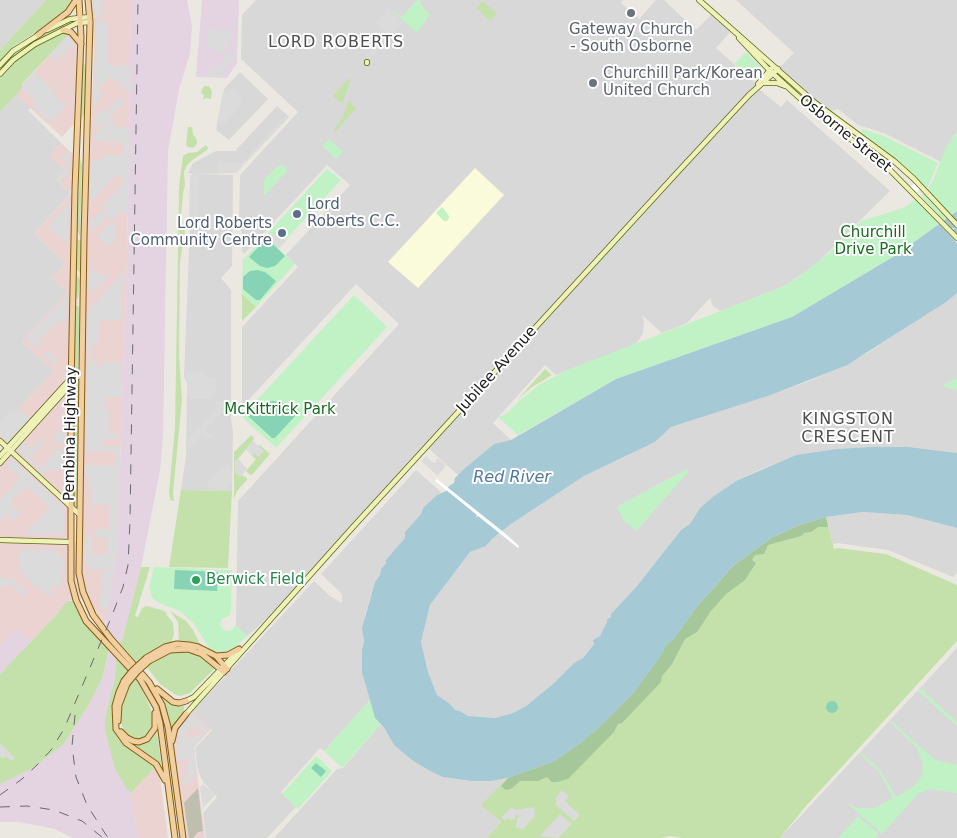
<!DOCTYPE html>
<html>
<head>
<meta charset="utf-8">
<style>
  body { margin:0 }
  canvas { display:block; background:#ebe8e1 }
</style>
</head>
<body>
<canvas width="957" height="838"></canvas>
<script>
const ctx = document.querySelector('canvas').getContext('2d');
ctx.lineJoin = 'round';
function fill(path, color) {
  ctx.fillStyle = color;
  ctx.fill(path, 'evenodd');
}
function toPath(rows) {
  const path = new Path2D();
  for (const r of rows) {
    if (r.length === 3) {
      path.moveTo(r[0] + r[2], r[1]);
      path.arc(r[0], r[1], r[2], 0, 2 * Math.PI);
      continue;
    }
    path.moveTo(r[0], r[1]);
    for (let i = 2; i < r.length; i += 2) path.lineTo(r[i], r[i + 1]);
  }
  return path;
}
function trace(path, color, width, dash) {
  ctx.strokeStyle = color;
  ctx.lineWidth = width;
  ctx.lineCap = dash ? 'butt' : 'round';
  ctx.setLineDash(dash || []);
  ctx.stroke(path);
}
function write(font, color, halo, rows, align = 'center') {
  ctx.font = font + ' "DejaVu Sans",sans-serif';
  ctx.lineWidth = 4;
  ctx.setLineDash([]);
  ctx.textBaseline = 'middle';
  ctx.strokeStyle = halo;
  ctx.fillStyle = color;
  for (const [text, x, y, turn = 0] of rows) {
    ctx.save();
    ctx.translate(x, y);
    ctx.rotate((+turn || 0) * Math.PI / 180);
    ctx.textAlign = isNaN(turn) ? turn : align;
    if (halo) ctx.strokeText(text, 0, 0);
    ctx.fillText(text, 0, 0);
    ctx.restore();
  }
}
fill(toPath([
  [0,0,46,0,0,50],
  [256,0,623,0,621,3,639,19,656,0,664,0,696,30,713,13,732,30,716,48,753,81,760,90,781,107,787,100,890,191,815,265,786,285,721,311,713,306,710,298,687,323,662,333,642,315,644,321,643,333,639,340,635,344,556,375,545,365,493,423,511,440,494,444,464,469,459,476,427,447,281,607,247,636,236,626,238,501,399,324,356,284,242,407,242,327,298,267,286,255,350,185,327,165,245,253,242,252,242,234,239,220,240,175,298,112,241,59,242,15],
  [736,0,957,0,957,132,953,136,941,162,884,133,858,125,838,109,828,112,778,69,794,53],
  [240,72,268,99,229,140,216,130,217,124,224,89],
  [22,88,36,101,28,110,61,143,49,156,65,171,56,180,70,192,69,195,34,234,65,263,52,278,67,293,22,342,54,371,0,429,0,112],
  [277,106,289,117,236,173,193,174,233,175,232,266,221,278,231,290,231,418,233,432,232,491,181,490,186,456,187,384,184,376,192,174,188,173,193,163,216,151,235,151],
  [957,293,957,453,909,447,869,447,836,449,796,455,757,471,738,480,700,508,690,524,681,530,637,586,611,614,600,636,583,658,574,663,553,684,526,706,513,713,494,718,468,716,460,711,455,710,449,703,437,695,428,672,421,642,430,605,470,552,486,546,492,539,511,524,584,476,655,442,671,427,771,395,814,379,869,352],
  [687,469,688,471,636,531,624,520,617,507],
  [416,470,441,492,423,508,421,514,405,532,405,538,381,569,380,575,375,582,365,615,363,636,364,642,362,650,362,673,370,700,324,751,320,748,281,792,296,807,267,838,206,838,203,813,217,797,203,782,198,771,195,748,212,730,192,712,314,581,330,596,342,603,342,594,321,574],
  [863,512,907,515,957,528,957,572,953,577,888,550,837,543,833,544,826,517],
  [957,647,957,838,780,838,947,659],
  [380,725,385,729,394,745,412,760,443,777,471,781,506,779,482,805,501,822,487,838,274,838,337,769,343,768]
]), '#d9d8d8');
fill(toPath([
  [92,0,131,0,127,258,117,556,104,629,85,598,67,601,57,614,31,641,16,628,0,645,0,463,71,387,70,542,79,542,82,539,86,259,94,53],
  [70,33,76,40,77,45,74,124,62,137,17,96,22,90,22,85],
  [61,143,74,155,72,189,70,192,56,180,65,171,48,156],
  [75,189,71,378,8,448,0,441,0,429,53,371,22,342,67,293,52,278,65,263,34,234],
  [190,709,211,729,194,747,205,838,183,838,171,748,172,736],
  [154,768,160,777,168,838,139,838,136,826,131,793]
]), '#ebd3d1');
fill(toPath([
  [131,0,187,0,192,25,190,54,179,89,168,151,163,437,160,471,141,567,122,641,118,643,106,630,106,617,117,556,127,258],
  [202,0,239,0,237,63,227,78,196,77],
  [16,628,31,641,0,674,0,645],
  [109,652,116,658,115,678,105,718,105,730,126,788,131,793,136,826,139,838,73,838,55,829,19,822,0,822,0,784,31,769,63,745,88,706,102,679]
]), '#e4d4e1');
fill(toPath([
  [475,168,504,195,418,288,388,262]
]), '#fafbda');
fill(toPath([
  [198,788,203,831,198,832,193,838,189,838,184,803]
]), '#bebfae');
fill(toPath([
  [46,0,73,0,68,9,49,24,17,44,0,61,0,50],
  [483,1,497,14,490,21,476,8],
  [68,21,74,21,22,50,0,71,0,68,18,50,30,42],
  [62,32,70,33,22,84,22,88,0,112,0,78,19,58,30,49],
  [83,62,85,66,85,112,81,119],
  [349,78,351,79,342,104,333,96],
  [204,86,209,86,212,91,211,99,206,98,203,100,204,95,201,93,202,89],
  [349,100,356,109,335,132,334,130,342,118],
  [188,127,192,127,193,134,197,140,197,144,193,148,188,147,186,145],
  [206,145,208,148,207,150,194,159,187,165,184,172,185,185,183,193,181,216,185,232,180,262,179,356,182,400,173,493,174,501,170,500,169,491,175,428,179,186,183,156,188,153,197,152],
  [80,158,82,165,80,236,77,230],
  [77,239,81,241,80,273,76,268],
  [77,275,80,280,78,299,75,296,75,276],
  [242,294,256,307,242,321],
  [75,305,79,307,79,337,78,368,74,378],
  [545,369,552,375,532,387,518,399],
  [81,373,79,514,70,505,71,387],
  [251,435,254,438,253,441,238,459,242,475,247,478,247,480,237,491,234,499,234,452],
  [260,445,270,454,252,475,250,475,246,471,256,459,252,456,254,453,263,451,258,446],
  [181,490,232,491,228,568,169,567],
  [826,517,834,549,838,548,886,554,957,585,957,641,806,806,780,838,682,838,671,836,661,838,487,838,501,822,481,805,506,779,508,778,773,537],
  [141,567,150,567,135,616,138,617,142,608,147,606,162,610,167,613,166,614,173,623,174,634,172,640,173,641,171,643,153,651,136,663,118,643,122,641],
  [67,601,73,601,82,620,109,650,102,679,88,706,63,745,31,769,0,784,0,674,57,614],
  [170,611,186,621,193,630,201,646,179,642,178,622],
  [184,651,200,656,215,668,190,693,180,696,176,695,160,684,146,666,168,653],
  [116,658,129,672,120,683,113,700,112,717,115,734,124,744,154,765,155,767,131,793,126,788,115,769,105,730,105,718,115,678],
  [135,678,141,685,153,715,153,728,147,736,138,740,132,739,125,734,120,720,120,710,127,688],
  [149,682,162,695,171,701,186,701,184,708,184,712,172,736,165,715],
  [156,732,157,732,162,769,157,763,128,742,137,744,148,741]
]), '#c5e1ab');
fill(toPath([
  [826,517,828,527,818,527,811,532,804,533,801,536,768,545,764,554,755,555,752,560,756,563,745,580,726,594,711,611,697,632,685,639,672,664,662,676,661,682,622,723,618,724,614,732,568,779,557,782,552,782,547,777,538,781,520,781,511,789,506,790,501,786,508,778,555,761,582,742,604,723,634,692,655,664,668,643,673,640,699,604,734,565,773,537,799,525]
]), '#a6c79a');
fill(toPath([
  [417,0,420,0,421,5,430,15,417,33,389,8,402,17],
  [746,52,762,68,762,71,753,81,734,64],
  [863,129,884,136,938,163,927,188,900,162,861,132],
  [957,132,957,211,898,254,792,317,616,379,518,435,498,417,506,414,519,401,539,385,567,370,762,295,786,285,800,276,829,253,861,221,903,208,923,195,933,181,946,147],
  [329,139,343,152,336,159,322,146],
  [280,164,288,170,264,196,264,182,265,178],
  [327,169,341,180,278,248,295,264,256,307,242,294,243,260],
  [442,207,449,216,449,218,447,221,444,221,436,213],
  [354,295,387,327,276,448,244,419,243,415],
  [957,377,957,390,942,386],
  [687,469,689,471,636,531,624,520,617,507],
  [154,567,232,570,231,612,230,615,222,619,220,625,224,630,227,631,232,630,235,625,247,636,229,653,220,654,210,649,192,621,191,621,180,611,161,604,152,598,149,587],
  [920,688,957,722,957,726,918,691],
  [370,700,375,718,380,725,342,768,324,751],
  [891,721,935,760,957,765,957,793,930,789,918,794,882,834,846,802,857,808,874,808,893,798,880,773,860,754,862,753,881,771,896,797,913,787,922,776,923,764,917,748,890,722],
  [316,756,332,771,298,809,282,794],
  [858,816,879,834,875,838,838,838]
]), '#c1f2c5');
fill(toPath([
  [265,240,269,240,285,256,275,266,267,268,260,266,249,257],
  [257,270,265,272,276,281,260,300,256,300,243,289,243,277,250,271],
  [273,401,283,403,297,414,275,438,272,438,248,416,263,403],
  [175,570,218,572,217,591,174,589],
  [832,707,6],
  [316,763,326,771,321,777,311,768]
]), '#86d3b6');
fill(toPath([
  [93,0,101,0,103,10,103,12,95,21],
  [388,9,403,23,370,59,367,56,372,48,386,34,388,34,375,22],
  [100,18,109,28,107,28,107,61,112,66,130,66,130,93,110,76,98,89,104,95,93,107,96,23],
  [208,29,232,30,230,42,223,52,217,52,206,45],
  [67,36,69,38,70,37,74,43,57,61,50,55],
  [227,52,233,52,233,63,230,63,230,66,223,66,223,54,227,54],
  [209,67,223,67,224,77,208,77],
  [34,72,51,88,50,90,66,106,50,123,34,107,37,103,22,88,22,85],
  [233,88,242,95,240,106,236,106,234,114,224,125,217,124,223,92,229,93],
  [120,97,125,101,110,117,113,117,113,124,116,127,129,127,128,216,121,210,112,221,107,217,91,233,90,217,95,218,95,214,104,214,104,204,124,182,116,175,89,204,91,160,103,160,104,155,123,156,124,143,95,141,94,136,109,119,99,128,94,124,97,121,94,118,102,109,106,112],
  [286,115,289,117,236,173,217,173,217,163,242,163],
  [67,151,70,154,69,172,60,183,55,179,68,165,61,158],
  [190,175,199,175,198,222,189,222],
  [66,206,69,208,68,245,48,226],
  [111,222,117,228,113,232,118,237,108,247,97,237],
  [276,232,286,241,279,248,269,239],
  [93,268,102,277,106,273,109,276,94,291,88,288,89,273],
  [123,273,121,320,99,320,98,344,91,344,90,361,97,362,97,368,101,368,102,362,121,362,121,397,88,398,105,398,105,411,109,411,109,433,119,433,118,439,103,439,103,447,120,447,117,556,107,609,99,606,102,589,102,573,106,572,107,569,92,570,85,563,85,534,92,535,92,555,107,555,108,538,95,537,96,529,110,529,110,505,91,504,92,487,89,487,89,481,85,472,85,465,115,466,116,452,86,451,88,311],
  [66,297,67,297,66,319,62,324,58,320,40,340,42,343,37,349,26,339],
  [49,351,56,356,56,367,44,356],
  [187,372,206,373,206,378,216,378,216,396,213,396,213,399,190,399,190,396,187,395],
  [216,401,223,402,223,408,220,409,223,412,205,430,213,435,208,440,202,435,189,449,186,446,187,439,192,433,194,435,196,431,217,409],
  [19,409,31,419,9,443,0,435,0,423,11,410,15,413],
  [62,426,65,426,65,441,55,444,55,433,60,433],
  [41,438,45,441,30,458,41,467,46,467,44,464,58,448,65,452,65,471,56,469,42,473,16,448,22,441,31,449],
  [253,441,264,451,258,457,255,453,252,456,246,450],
  [426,456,434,463,438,458,446,465,438,476,421,461],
  [238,458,247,469,240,477,235,472,235,461],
  [12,459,64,507,64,534,25,534,49,508,49,506,27,486,9,505,12,506,21,513,13,520,7,514,0,521,0,500,21,478,6,466],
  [226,463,231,467,229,470,232,470,232,485,228,485,228,489,214,489,214,486,211,489,206,485,218,472,221,473,220,470,222,468,225,468,224,466],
  [22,550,55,550,63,558,62,584,56,586,55,589,48,589,52,593,51,598,45,594,48,591,43,592,42,589,41,591,19,571,20,559,17,556],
  [0,576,5,580,9,576,27,593,24,596,20,594,11,585,0,588],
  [192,713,209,729,194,747,196,775,183,787,182,780,189,772,184,768,190,762,185,757,179,764,177,748,180,726],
  [190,726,202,731,200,736,195,734,192,740,185,737],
  [0,743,15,758,12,761,6,756,3,759,0,756],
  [203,784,215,795,203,808,200,788],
  [562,790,569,797,565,801,580,815,574,821,555,804,557,801,555,799],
  [511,807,515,810,534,807,535,816,523,829,516,828,517,818,519,818,518,815,515,816,515,819,509,820,508,817,505,821,501,818],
  [560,814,572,824,558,838,540,836]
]), '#dbdbdb');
fill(toPath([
  [957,211,957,293,946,302,847,365,771,395,671,427,655,442,584,476,511,524,492,539,486,546,470,552,430,605,421,642,428,672,437,695,449,703,455,710,460,711,468,716,495,718,513,713,526,706,553,684,574,663,583,658,594,644,593,640,600,636,607,622,607,619,610,618,611,614,637,586,681,530,690,524,700,508,714,496,738,480,796,455,836,449,869,447,909,447,957,453,957,528,907,515,863,512,826,517,799,525,773,537,734,565,699,604,673,640,668,643,655,664,634,692,604,723,582,742,555,761,508,778,491,781,471,781,443,777,430,771,412,760,394,745,385,729,375,718,370,700,362,673,362,650,364,642,362,628,373,589,375,582,380,575,381,569,386,563,386,560,405,538,405,532,421,514,423,508,437,495,446,491,449,486,454,483,455,478,464,469,494,444,511,440,616,379,792,317,898,254]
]), '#a5cad5');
fill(toPath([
  [918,180,957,221,957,229,955,227,953,230,957,235,957,243,907,190],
  [919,189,955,227,952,229,917,192],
  [437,479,507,535,519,546,518,548,478,516,476,517,477,515,435,481]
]), '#fff');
const secondary = toPath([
  [699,0,814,102,894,161,914,179,957,225],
  [47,30,70,19,90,17],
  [739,38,770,71,813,110,888,168,957,238],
  [367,62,367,63],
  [0,65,13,51,40,34],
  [0,74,13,60,35,44,77,23,90,22],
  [762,83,777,83,785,86],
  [758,84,771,69],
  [0,441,79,514],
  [0,456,71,378],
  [0,463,81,373],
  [0,540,70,542],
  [186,701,194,697,239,650],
  [186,714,353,527,674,176,749,95,778,69]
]);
const primary = toPath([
  [79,0,81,37,75,189,71,387,71,581,76,600,86,621,140,679,156,707,160,723,175,838],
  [88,0,90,22,84,237,79,573,83,592,93,615,111,639,149,682,162,705,168,727,183,838],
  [63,30,71,32,81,44],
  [38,35,68,12,76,0],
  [216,656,228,655,239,649],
  [146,658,165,647,177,644,189,645,198,647,216,656,227,669],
  [149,661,170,650,188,649,202,654,224,672],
  [124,681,119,692,115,706,116,729,126,743,156,764,165,780],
  [157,689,173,702,179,703,186,701],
  [118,721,119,705,127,684],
  [121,732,127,738,133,741,139,742,147,739,155,728,155,713],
  [172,741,175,728,186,714]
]);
trace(secondary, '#5a640f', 6);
trace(primary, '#825d0f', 7);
trace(secondary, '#eef2b9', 4.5);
trace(primary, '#f1cfa0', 5);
trace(toPath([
  [75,715,72,746,76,777,87,805,108,838],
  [0,795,22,779,36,766,51,750,64,729,111,618,123,587,128,565,130,521,138,0],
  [0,807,27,806,54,810,82,821,103,838]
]), '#696969', 1, [10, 10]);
const primaryBridge = toPath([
  [124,681,132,671,146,658],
  [127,684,137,672,149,661]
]);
trace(primaryBridge, '#825d0f', 7, []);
trace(primaryBridge, '#f1cfa0', 5);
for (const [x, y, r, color] of [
  [631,13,5,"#6b7280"],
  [593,83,5,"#6b7280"],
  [297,214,5,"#5c6f8a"],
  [282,233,5,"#5c6f8a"],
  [196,580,5,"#2e9e5b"]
]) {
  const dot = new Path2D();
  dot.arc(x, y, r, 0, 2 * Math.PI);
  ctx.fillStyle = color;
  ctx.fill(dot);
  trace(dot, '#fff', 2);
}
write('15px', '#5b616d', '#fff', [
  ["Gateway Church",631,30],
  ["- South Osborne",631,47],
  ["Churchill Park/Korean",603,74,"left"],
  ["United Church",603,91,"left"]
]);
write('15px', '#1b1b1b', '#fff', [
  ["Osborne Street",845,134,39],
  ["Jubilee Avenue",497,370,-48],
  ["Pembina Highway",71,434,-89]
]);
write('15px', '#4e5e75', '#fff', [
  ["Lord",307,205],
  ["Roberts C.C.",307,222],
  ["Lord Roberts",272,224,"right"],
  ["Community Centre",272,241,"right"]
], 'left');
write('15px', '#166c1e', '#fff', [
  ["Churchill",873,233],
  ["Drive Park",873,250],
  ["McKittrick Park",280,410]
]);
write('15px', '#27864d', '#fff', [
  ["Berwick Field",206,580]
], 'left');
ctx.letterSpacing = '1px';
write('16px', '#4e4e4e', '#fff', [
  ["LORD ROBERTS",336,43],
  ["KINGSTON",848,420],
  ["CRESCENT",848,438]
]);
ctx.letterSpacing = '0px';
write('italic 16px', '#52789f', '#fff', [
  ["Red River",512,478]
]);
</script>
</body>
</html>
